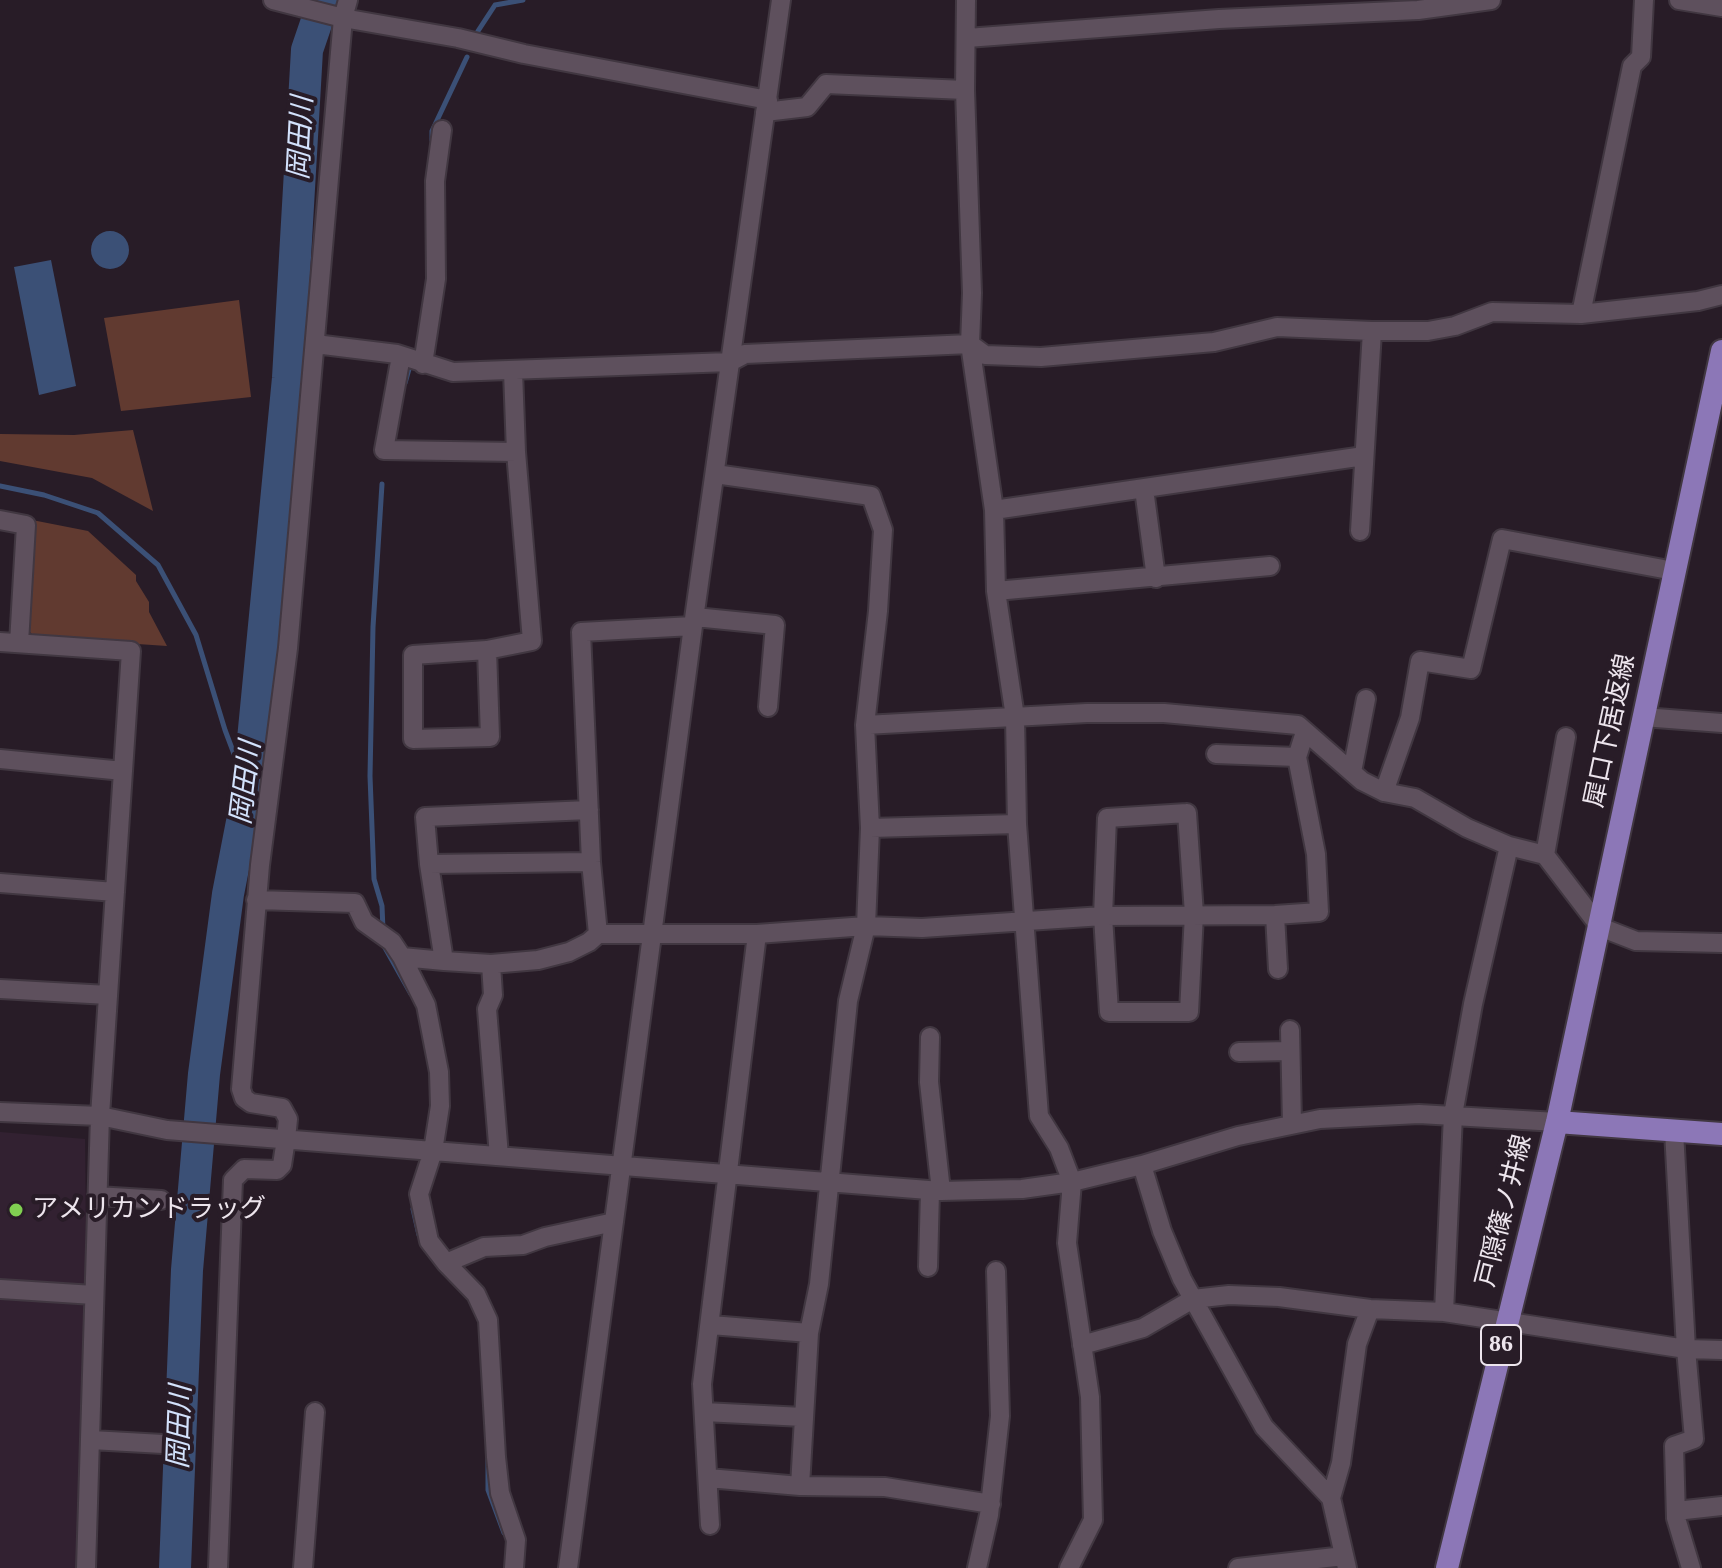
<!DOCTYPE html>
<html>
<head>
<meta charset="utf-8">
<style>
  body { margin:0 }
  canvas { display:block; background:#281c27 }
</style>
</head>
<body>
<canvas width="1722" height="1568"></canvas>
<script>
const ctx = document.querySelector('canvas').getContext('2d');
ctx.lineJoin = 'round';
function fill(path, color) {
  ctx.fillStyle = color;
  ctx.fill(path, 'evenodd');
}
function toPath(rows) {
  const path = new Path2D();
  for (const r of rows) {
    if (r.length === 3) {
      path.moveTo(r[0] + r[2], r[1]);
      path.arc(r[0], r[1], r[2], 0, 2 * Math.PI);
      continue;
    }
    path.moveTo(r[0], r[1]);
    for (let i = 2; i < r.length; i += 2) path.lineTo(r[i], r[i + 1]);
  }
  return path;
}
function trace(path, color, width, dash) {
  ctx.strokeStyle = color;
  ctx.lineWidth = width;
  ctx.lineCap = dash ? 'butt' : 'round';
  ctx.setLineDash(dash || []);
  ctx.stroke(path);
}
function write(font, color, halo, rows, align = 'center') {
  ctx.font = font + ' "Times New Roman","Noto Sans JP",serif';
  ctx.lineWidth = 8;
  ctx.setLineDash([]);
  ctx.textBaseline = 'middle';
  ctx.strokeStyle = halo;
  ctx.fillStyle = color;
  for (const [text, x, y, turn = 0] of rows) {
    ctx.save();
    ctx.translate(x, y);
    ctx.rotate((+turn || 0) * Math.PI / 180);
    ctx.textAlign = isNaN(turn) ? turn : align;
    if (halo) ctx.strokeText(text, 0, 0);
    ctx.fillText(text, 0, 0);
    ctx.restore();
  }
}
fill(toPath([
  [0,1132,85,1139,87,1310,80,1568,0,1568]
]), '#322131');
fill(toPath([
  [239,300,251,397,121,411,104,318],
  [133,430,153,511,92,478,0,461,0,434,74,435],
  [32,520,88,531,136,575,136,581,149,602,149,612,167,646,35,637,27,629]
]), '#613a30');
fill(toPath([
  [110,250,19],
  [51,260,76,386,39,395,14,267]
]), '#3b5076');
trace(toPath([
  [478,31,495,5,523,0],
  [432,140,432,131,467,57],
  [405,383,409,369],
  [382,484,373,627,370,776,374,879,382,906,383,930],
  [0,486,44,495,98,513,158,565,196,635,225,730,248,791],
  [384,946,411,994],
  [413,1209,419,1235],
  [488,1458,488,1490,504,1533]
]), '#3b5076', 5);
trace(toPath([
  [175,1568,187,1270,204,1074,228,894,248,791,288,378,307,50,324,0]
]), '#3b5076', 32);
const minor = toPath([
  [273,0,343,18,458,38,524,54,768,100],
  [966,0,965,90,972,293,970,344,994,510,996,591,1015,717,1017,824,1039,1116,1059,1148,1072,1182,1067,1243,1090,1397,1093,1520,1069,1568],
  [1679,0,1722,7],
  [967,38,1219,19,1418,10,1491,0],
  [765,112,807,107,826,84,965,90],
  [1581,314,1632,66,1641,57,1644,0],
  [315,344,397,354,453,372,730,362,745,354,970,344,985,355,1041,357,1214,342,1277,327,1372,331],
  [401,356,384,450,516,452],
  [423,364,436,279,435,181,442,130],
  [1144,489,1156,578],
  [994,510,1364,456],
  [0,520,26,525,19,643],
  [1360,531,1372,331,1428,331,1455,326,1492,312,1581,314,1698,301,1722,295],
  [996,591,1270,566],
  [695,617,775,625,768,707],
  [693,626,581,632,591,862,598,934,757,934,866,926,922,928,1103,916,1275,915,1319,912,1316,854,1297,757,1305,732],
  [0,642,131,651,100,1116,86,1568],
  [487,650,490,737,413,739,413,655,487,650,532,641,516,452,513,371],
  [1643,717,1722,723],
  [865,725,1087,713,1164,713,1298,725,1362,781,1384,792,1415,798,1467,828,1509,846,1545,855,1600,927,1636,941,1722,943],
  [1216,754,1297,757],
  [0,759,123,771],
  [1352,772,1366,699],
  [1384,792,1410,718,1420,661,1471,669,1502,539,1674,571],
  [589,810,425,817,429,864,591,862],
  [1187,813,1194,914,1189,1012,1109,1012,1103,916,1107,818,1187,813],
  [870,828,1017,824],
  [1545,855,1566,737],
  [429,864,444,961,491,964,538,960,569,952,589,942,598,934],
  [0,883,115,892],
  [256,900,355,903,364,922,392,942,402,957,426,1005,439,1072,440,1106,433,1151,419,1194,429,1241,446,1263,476,1294,488,1320,496,1457,500,1493,516,1540,514,1568],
  [1275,915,1278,969],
  [402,957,444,961],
  [491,964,493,995,487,1009,499,1156],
  [0,989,108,995],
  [1290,1030,1292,1124],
  [930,1037,929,1082,941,1191],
  [1239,1052,1290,1051],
  [0,1112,100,1116,167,1130,230,1135,941,1191,1022,1189,1072,1182,1142,1165,1238,1136,1320,1119,1419,1114,1557,1122],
  [1674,1131,1686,1349,1694,1439,1674,1446,1676,1518,1691,1568],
  [1142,1165,1162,1231,1182,1279,1264,1427,1331,1498],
  [97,1196,161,1200],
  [446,1263,484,1247,523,1245,545,1237,614,1222],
  [928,1267,930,1191],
  [0,1289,94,1295],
  [1444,1312,1453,1115,1473,1004,1509,846],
  [711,1325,809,1333],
  [1082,1345,1143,1328,1193,1299,1229,1295,1279,1297,1370,1309,1444,1312,1686,1349,1722,1350],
  [704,1412,803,1417],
  [91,1440,163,1444],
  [708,1478,800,1486,809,1333,819,1284,848,1001,866,926,870,828,865,725,878,611,883,530,871,496,715,474],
  [800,1486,885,1487,991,1504],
  [1676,1511,1722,1506],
  [710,1525,702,1384,757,934],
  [218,1568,233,1180,244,1169,277,1170,282,1165,286,1139,288,1119,282,1108,251,1103,244,1098,241,1089,260,865,288,648,343,18,348,0],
  [303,1568,315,1412],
  [568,1568,693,626,781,0],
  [977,1568,989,1515,1000,1416,996,1271],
  [1238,1568,1344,1556],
  [1347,1568,1331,1498,1341,1463,1357,1344,1370,1309]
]);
const major = toPath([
  [1557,1122,1722,1134],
  [1447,1568,1557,1122,1722,351]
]);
trace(minor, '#413741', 22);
trace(major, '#413741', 26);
trace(minor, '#5e505d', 18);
trace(major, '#8c77b7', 22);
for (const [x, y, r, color] of [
  [16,1210,8,"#80d051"]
]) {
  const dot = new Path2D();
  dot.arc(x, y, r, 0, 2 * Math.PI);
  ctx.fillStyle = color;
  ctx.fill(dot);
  trace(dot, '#281c27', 3);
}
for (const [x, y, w] of [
  [1501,1345,40]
]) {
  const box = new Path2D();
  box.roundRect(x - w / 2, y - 20, w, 40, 6);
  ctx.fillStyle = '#281c27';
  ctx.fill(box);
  trace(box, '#ede5ed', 2);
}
write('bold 24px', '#ede5ed', null, [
  ["86",1501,1345]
]);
write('26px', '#ede5ed', '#281c27', [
  ["犀口下居返線",1611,731,-78],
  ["戸隠篠ノ井線",1505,1211,-76]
]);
write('26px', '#ede5ed', '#281c27', [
  ["アメリカンドラッグ",32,1210]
], 'left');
write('italic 28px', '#d3e2fc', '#281c27', [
  ["岡田川",302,138,-87],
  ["岡田川",247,783,-83],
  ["岡田川",181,1427,-88]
]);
</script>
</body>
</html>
